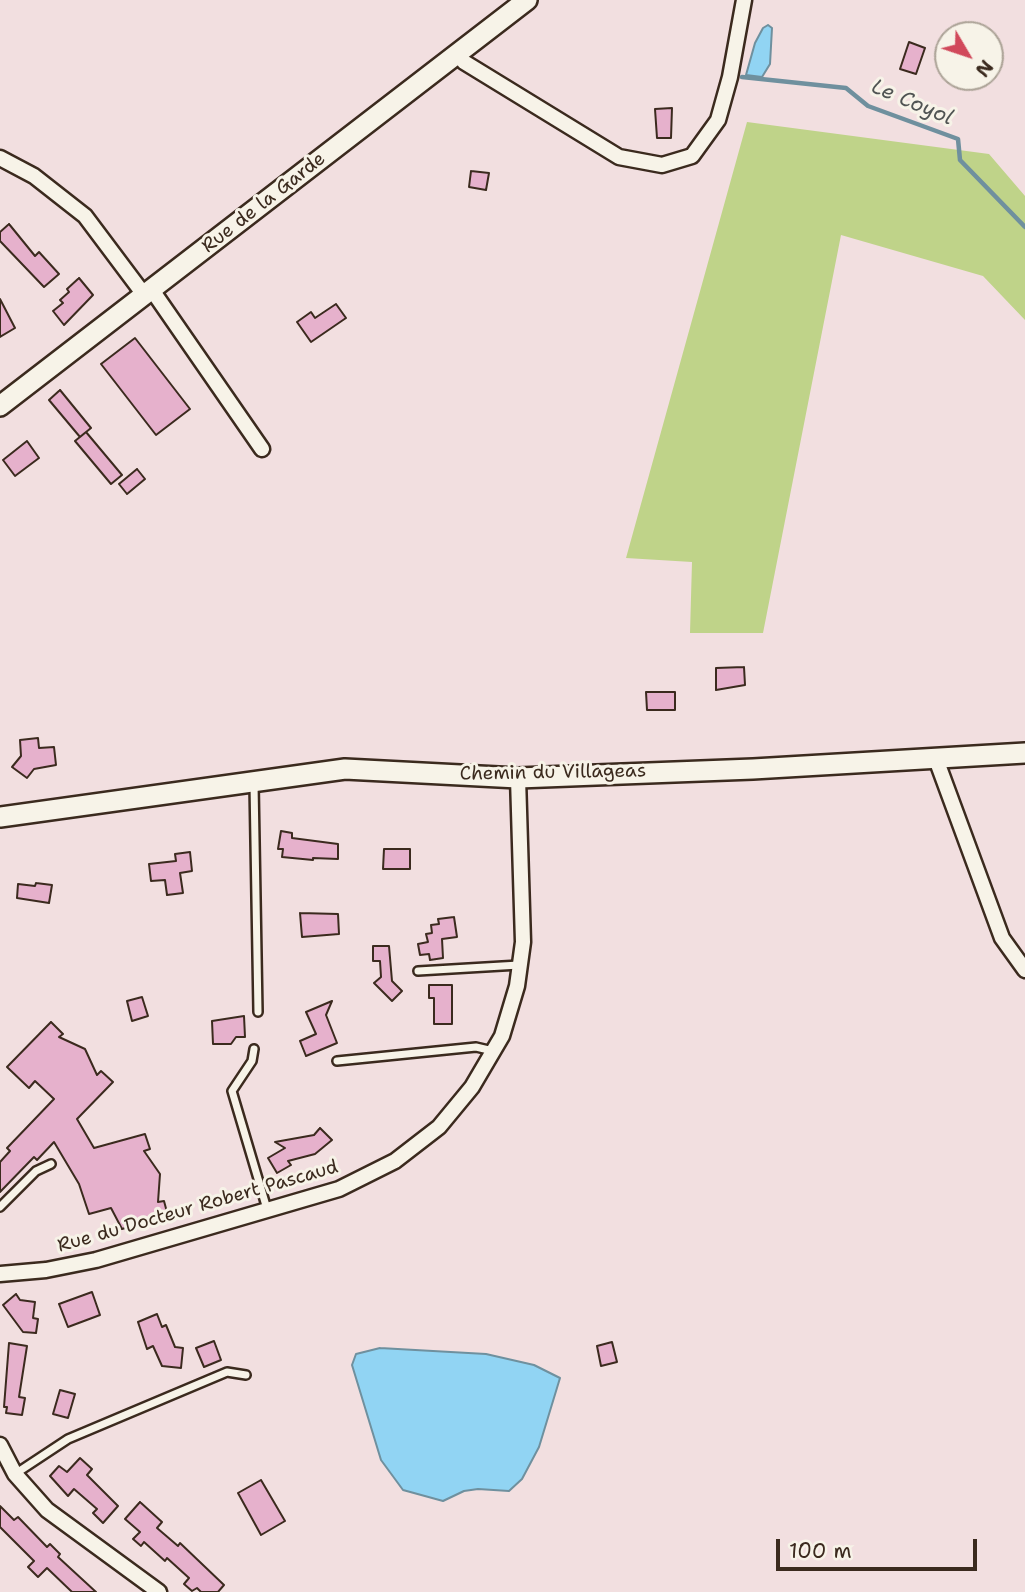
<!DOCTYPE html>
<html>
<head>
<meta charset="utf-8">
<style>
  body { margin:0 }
  #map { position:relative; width:1025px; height:1592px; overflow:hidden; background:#f2dfe0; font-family:"Shantell Sans",sans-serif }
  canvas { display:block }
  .north { position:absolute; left:934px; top:21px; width:70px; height:70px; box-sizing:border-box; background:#f7f3e8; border:2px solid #aca397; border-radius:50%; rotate:129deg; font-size:19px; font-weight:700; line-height:28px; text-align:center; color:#3b2a1e }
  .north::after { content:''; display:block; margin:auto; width:24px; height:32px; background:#d1495b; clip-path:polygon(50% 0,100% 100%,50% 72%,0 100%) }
  .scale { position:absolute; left:776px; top:1539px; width:201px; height:32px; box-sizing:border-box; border:4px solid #3b2a1e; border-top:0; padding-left:9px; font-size:21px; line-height:24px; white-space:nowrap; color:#3b2a1e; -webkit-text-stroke:5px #f7f3e8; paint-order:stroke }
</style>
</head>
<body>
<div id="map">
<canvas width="1025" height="1592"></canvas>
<div class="north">N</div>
<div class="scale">100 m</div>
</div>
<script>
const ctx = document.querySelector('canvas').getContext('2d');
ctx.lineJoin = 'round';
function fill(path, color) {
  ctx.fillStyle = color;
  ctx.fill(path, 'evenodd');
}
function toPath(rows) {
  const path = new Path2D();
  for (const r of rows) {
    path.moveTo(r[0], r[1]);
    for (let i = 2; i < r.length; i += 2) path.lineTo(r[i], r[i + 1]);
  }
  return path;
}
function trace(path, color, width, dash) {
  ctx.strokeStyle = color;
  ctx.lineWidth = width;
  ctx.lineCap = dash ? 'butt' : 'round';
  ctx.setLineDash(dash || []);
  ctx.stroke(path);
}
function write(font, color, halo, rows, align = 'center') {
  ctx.font = font + ' "Shantell Sans",sans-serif';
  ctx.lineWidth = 6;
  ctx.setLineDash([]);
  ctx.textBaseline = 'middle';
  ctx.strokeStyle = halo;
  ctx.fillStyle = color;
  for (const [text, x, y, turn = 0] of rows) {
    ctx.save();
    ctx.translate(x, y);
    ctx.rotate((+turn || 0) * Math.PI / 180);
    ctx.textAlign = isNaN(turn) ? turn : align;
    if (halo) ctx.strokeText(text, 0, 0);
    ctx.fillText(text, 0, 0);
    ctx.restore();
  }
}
fill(toPath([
  [747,122,989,154,1025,196,1025,320,983,276,841,235,763,633,690,633,692,562,626,558]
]), '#bfd389');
const water = toPath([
  [768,25,772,28,770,64,762,77,746,75,755,43,763,28,768,25],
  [380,1348,486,1354,534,1365,560,1378,539,1447,522,1479,509,1491,478,1489,464,1491,443,1501,403,1490,381,1460,352,1365,356,1354,380,1348]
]);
fill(water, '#91d4f3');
trace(water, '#6f909e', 2);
trace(toPath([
  [742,77,846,88,868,106,958,139,960,160,1025,227]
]), '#6f909e', 4.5);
const building = toPath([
  [909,42,925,48,916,74,900,69,909,42],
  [672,108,671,138,657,138,655,109,672,108],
  [471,171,489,173,486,190,469,187,471,171],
  [9,224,35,256,39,252,59,274,44,287,0,241,0,232,9,224],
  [79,278,93,295,64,325,53,311,63,303,60,300,69,292,67,289,79,278],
  [0,299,15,328,0,337,0,299],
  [336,304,346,318,311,342,297,322,311,312,315,318,336,304],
  [135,338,190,409,156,435,101,364,135,338],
  [60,390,91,428,80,437,49,400,60,390],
  [86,432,122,475,111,484,75,441,86,432],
  [27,441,39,458,15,476,3,460,27,441],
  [137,469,145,479,127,494,119,484,137,469],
  [744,667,745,685,716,690,716,668,744,667],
  [646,692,675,692,675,710,647,710,646,692],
  [38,738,39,748,54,747,56,765,34,769,27,778,12,767,21,756,20,740,38,738],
  [281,831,292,833,292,838,338,844,338,859,313,858,313,860,282,857,283,849,278,849,281,831],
  [384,849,410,849,410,869,383,869,384,849],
  [190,852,192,871,180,873,183,893,167,895,165,880,151,881,149,864,176,861,175,854,190,852],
  [36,883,52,885,49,903,17,898,18,884,35,886,36,883],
  [300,913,338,914,339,934,302,937,300,913],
  [454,917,457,937,442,939,443,958,430,960,429,954,420,955,418,944,428,942,426,934,432,933,431,925,439,924,438,919,454,917],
  [373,946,389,946,392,981,402,991,392,1001,374,983,381,977,380,961,373,961,373,946],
  [429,985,452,985,452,1024,434,1024,434,998,429,998,429,985],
  [142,997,148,1016,132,1021,127,1001,142,997],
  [332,1001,326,1015,337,1043,306,1056,300,1041,316,1034,306,1012,332,1001],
  [244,1016,245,1037,236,1037,231,1044,213,1044,212,1021,244,1016],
  [51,1022,63,1034,59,1037,85,1049,97,1075,101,1071,113,1082,77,1119,94,1148,145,1134,150,1149,144,1151,160,1174,158,1202,164,1201,168,1216,122,1229,111,1208,89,1214,79,1184,54,1142,37,1160,34,1157,0,1192,0,1162,10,1151,7,1148,54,1099,35,1081,29,1088,7,1067,51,1022],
  [320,1128,332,1140,315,1154,288,1161,291,1165,277,1173,268,1158,285,1148,275,1142,314,1135,320,1128],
  [92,1292,100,1315,68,1327,59,1304,92,1292],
  [16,1294,20,1300,35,1302,33,1318,38,1319,36,1333,23,1332,3,1305,16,1294],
  [157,1314,162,1327,166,1325,175,1347,183,1348,181,1368,162,1366,153,1346,147,1349,138,1322,157,1314],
  [214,1341,221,1360,204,1367,196,1348,214,1341],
  [612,1342,617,1362,601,1366,597,1346,612,1342],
  [9,1343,27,1346,19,1397,25,1398,22,1415,6,1413,7,1407,4,1407,9,1343],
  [60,1390,75,1394,68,1418,53,1414,60,1390],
  [80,1458,92,1469,87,1475,118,1506,103,1523,93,1513,97,1509,74,1489,68,1496,50,1476,59,1466,67,1472,80,1458],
  [261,1480,285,1521,261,1535,238,1493,261,1480],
  [140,1502,162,1522,157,1528,178,1546,180,1543,224,1585,218,1592,201,1592,197,1588,192,1591,184,1584,189,1578,167,1558,165,1561,144,1542,141,1546,133,1539,140,1532,125,1519,140,1502],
  [0,1506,14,1520,18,1517,47,1547,50,1544,60,1554,58,1557,96,1592,72,1592,47,1568,38,1577,28,1567,34,1561,0,1527,0,1506]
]);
fill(building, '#e6b1cc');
trace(building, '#3b2a1e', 2);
const lane = toPath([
  [254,784,258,1012],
  [418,971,519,965],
  [254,1049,252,1061,232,1091,267,1209],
  [337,1061,476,1047,493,1051],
  [0,1207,36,1171,51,1164],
  [15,1474,68,1439,227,1372,246,1375]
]);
const street = toPath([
  [457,53,464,62,619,157,662,165,692,156,718,120,730,77,744,0],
  [0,158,34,176,85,216,145,296],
  [152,290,262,449],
  [936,759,1002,938,1025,970],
  [0,1274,46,1270,96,1260,339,1189,395,1161,439,1127,472,1087,502,1036,517,986,523,942,518,778],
  [0,1445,15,1474,47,1510,159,1592]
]);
const secondary = toPath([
  [0,406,527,0],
  [0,817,345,769,518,778,753,769,1025,753]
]);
trace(lane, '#3b2a1e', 12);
trace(street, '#3b2a1e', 19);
trace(secondary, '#3b2a1e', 24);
trace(lane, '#f7f3e8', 7);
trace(street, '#f7f3e8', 14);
trace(secondary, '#f7f3e8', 19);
write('19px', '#3b2a1e', '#f7f3e8', [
  ["Rue de la Garde",264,203,-38],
  ["Chemin du Villageas",553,773,-1],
  ["Rue du Docteur Robert Pascaud",198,1207,-16]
]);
write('italic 21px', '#505453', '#f7f3e8', [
  ["Le Coyol",912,103,23]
]);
</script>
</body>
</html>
